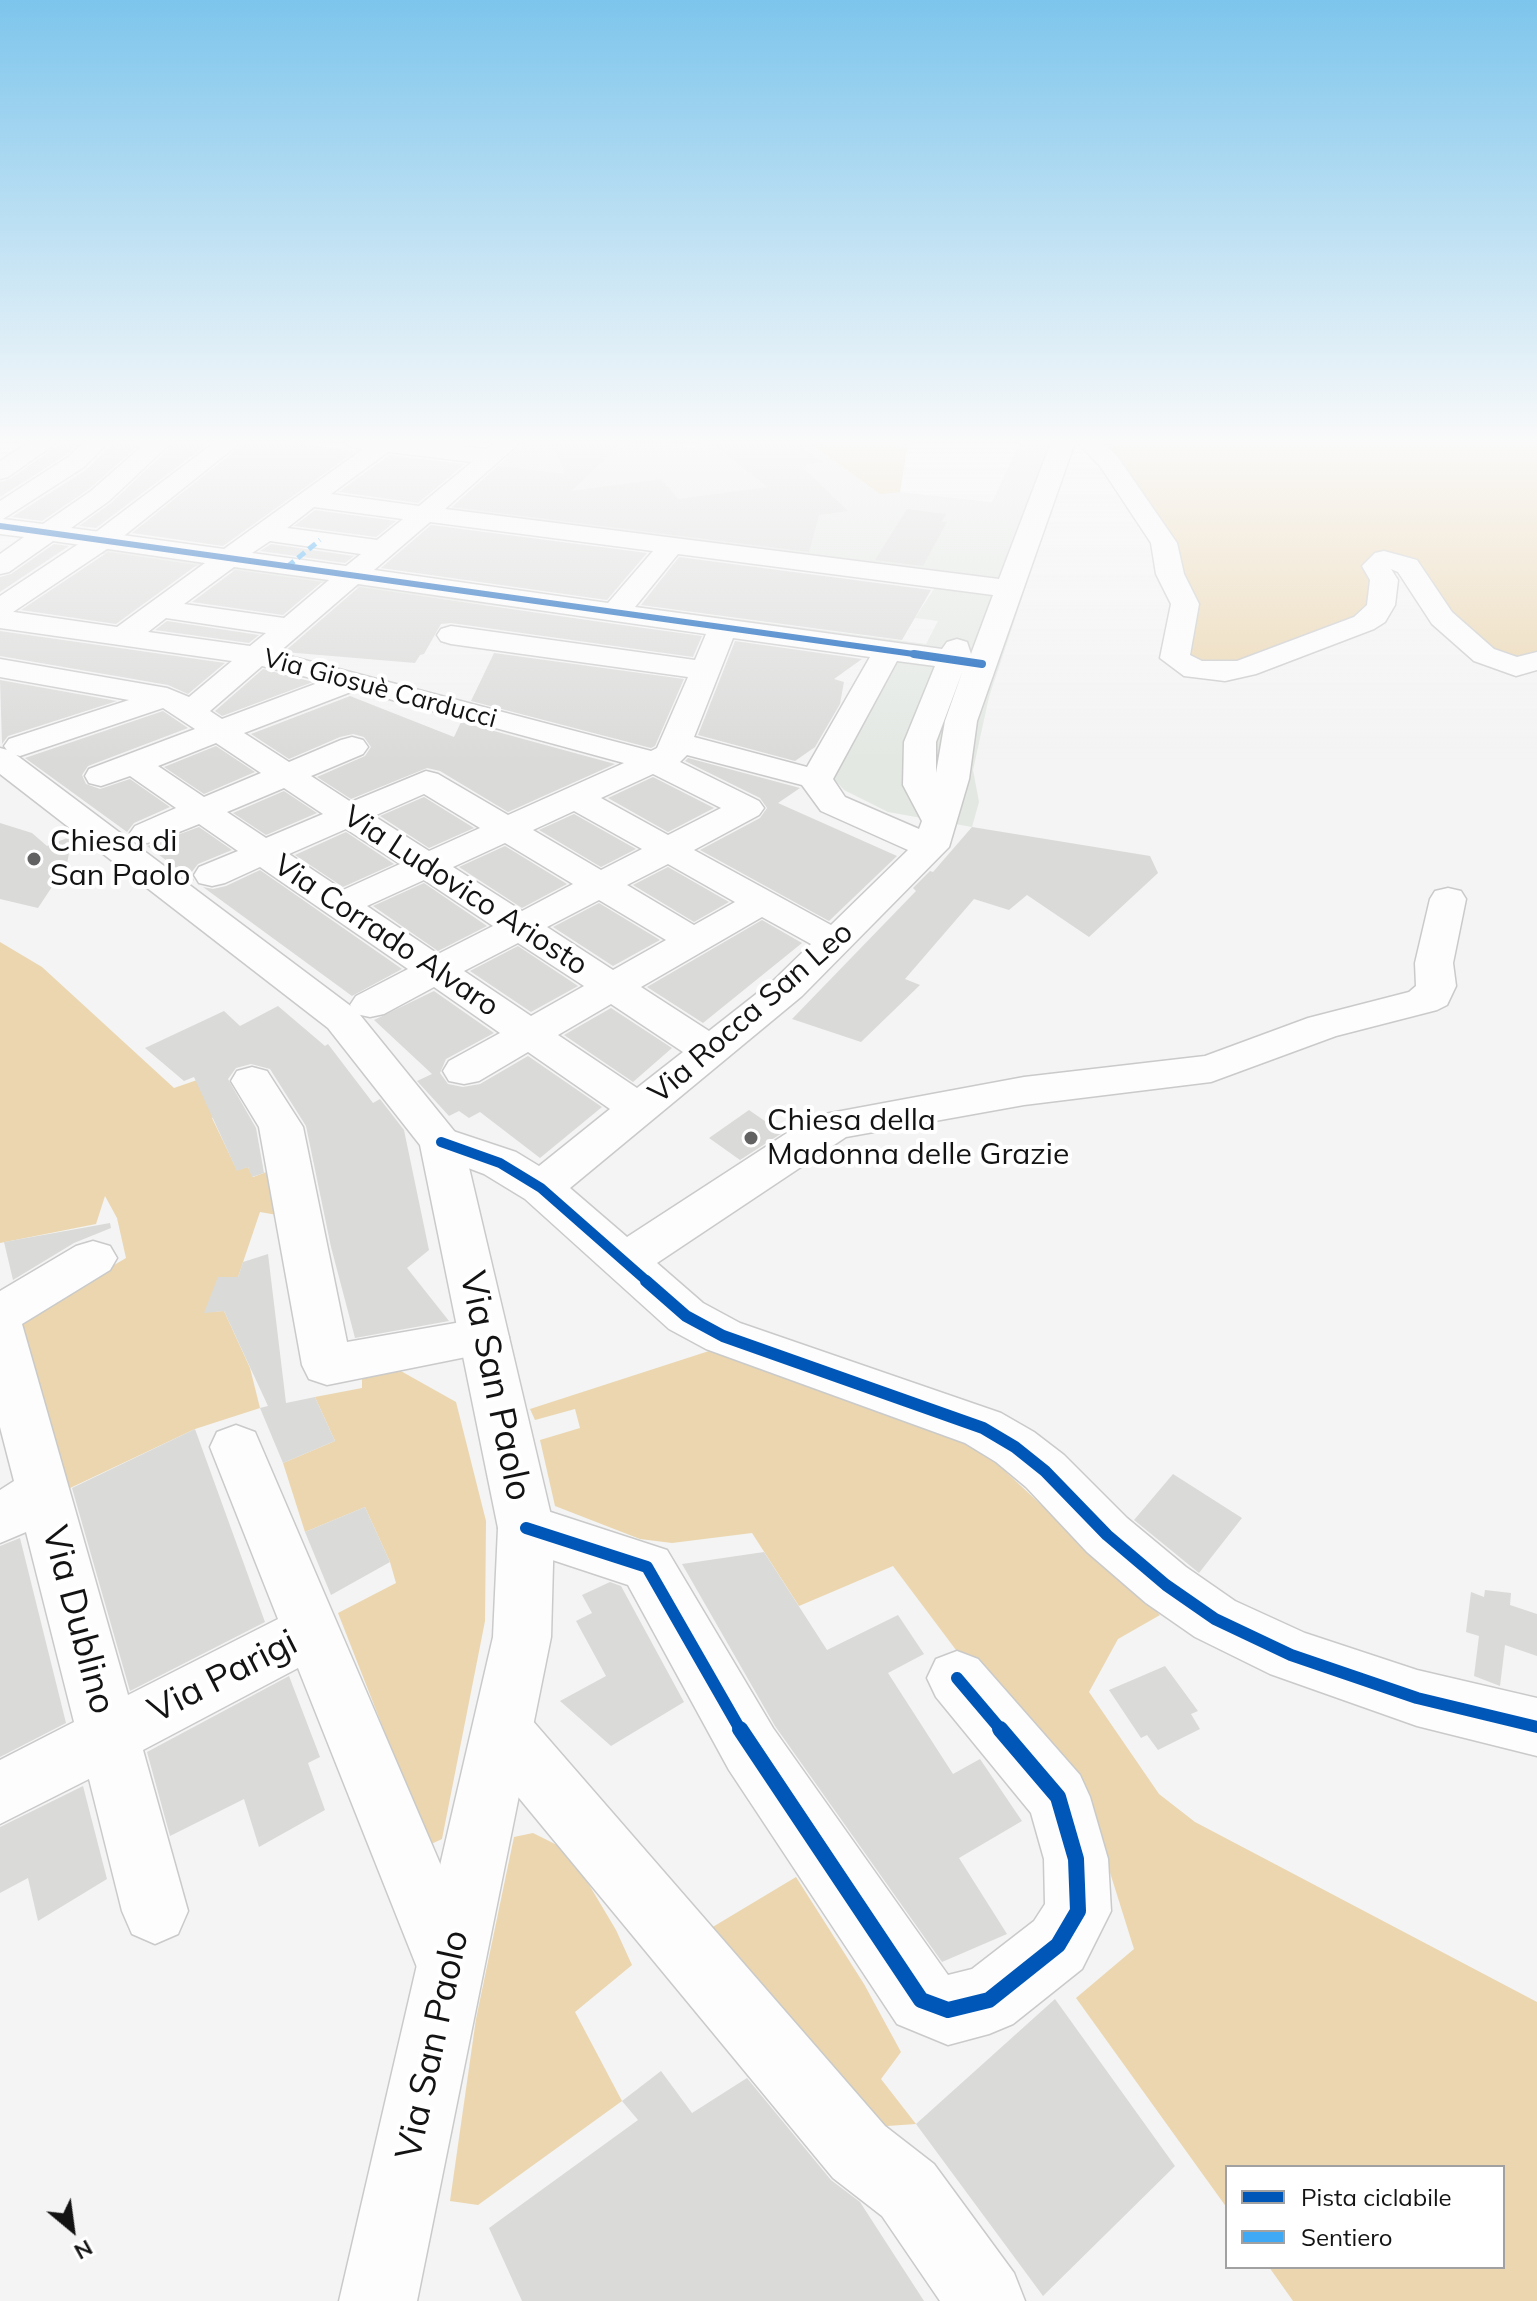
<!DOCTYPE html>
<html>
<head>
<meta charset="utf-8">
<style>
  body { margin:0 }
  #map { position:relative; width:1537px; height:2301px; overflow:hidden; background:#f3f4f3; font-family:Mulish,sans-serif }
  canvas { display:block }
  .legend { position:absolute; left:1225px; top:2165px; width:280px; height:104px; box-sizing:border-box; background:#fff; border:2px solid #a0a1a0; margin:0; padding:10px 14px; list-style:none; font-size:24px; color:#121312 }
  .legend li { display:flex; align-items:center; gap:16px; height:40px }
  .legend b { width:40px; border:2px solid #a0a1a0 }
  .north { position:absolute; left:32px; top:2189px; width:80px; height:80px; -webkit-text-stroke:6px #fff; paint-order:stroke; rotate:151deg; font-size:22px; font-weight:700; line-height:32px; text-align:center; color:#121312 }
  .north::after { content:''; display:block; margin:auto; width:28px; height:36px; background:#121312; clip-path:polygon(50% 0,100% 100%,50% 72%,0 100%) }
</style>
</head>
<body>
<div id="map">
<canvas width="1537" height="2301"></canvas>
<ul class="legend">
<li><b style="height:10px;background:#0057b8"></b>Pista ciclabile</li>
<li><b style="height:10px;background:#3fa9f5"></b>Sentiero</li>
</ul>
<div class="north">N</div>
</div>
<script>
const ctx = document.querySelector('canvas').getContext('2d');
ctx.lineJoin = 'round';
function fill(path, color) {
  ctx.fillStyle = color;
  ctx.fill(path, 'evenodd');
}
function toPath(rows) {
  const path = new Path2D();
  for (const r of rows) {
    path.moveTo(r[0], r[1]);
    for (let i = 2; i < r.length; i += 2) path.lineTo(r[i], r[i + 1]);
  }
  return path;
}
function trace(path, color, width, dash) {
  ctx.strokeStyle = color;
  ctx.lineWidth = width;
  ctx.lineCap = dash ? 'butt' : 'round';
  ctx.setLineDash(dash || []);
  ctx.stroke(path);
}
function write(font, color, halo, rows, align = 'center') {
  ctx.font = font + ' Mulish,sans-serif';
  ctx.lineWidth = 8;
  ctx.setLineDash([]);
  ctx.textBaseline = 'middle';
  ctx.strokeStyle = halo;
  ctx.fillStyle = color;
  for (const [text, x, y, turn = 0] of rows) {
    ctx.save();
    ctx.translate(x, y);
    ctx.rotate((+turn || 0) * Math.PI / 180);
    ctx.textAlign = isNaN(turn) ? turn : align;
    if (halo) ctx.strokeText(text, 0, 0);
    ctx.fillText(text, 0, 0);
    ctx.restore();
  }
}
fill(toPath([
  [527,439,630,439,629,442,694,448,703,439,804,439,880,494,891,491,992,502,1018,447,1019,439,1075,439,989,697,973,770,979,802,972,827,888,812,844,790,833,778,900,659,100,554,130,538,926,644,938,621,915,618,945,572,449,510]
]), '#e3e8e3');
fill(toPath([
  [804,439,913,439,907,449,900,492,880,494],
  [1537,439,1537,657,1531,660,1489,655,1404,560,1375,573,1370,614,1241,665,1187,663,1190,604,1091,440],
  [0,942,42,967,174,1088,223,1071,239,1108,212,1118,237,1170,248,1167,253,1177,277,1168,283,1216,260,1212,238,1277,205,1312,224,1311,250,1368,260,1408,195,1429,68,1489,19,1321,126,1258,117,1218,105,1196,96,1224,0,1243],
  [709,1351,951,1436,993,1460,1160,1615,1118,1639,1089,1692,1159,1794,1195,1822,1537,2002,1537,2301,1293,2301,1269,2267,1503,2267,1503,2167,1227,2167,1227,2208,1076,1998,1134,1949,1086,1796,962,1658,893,1566,799,1606,752,1533,672,1543,640,1539,555,1506,540,1440,580,1428,575,1409,535,1420,530,1409],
  [399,1370,456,1402,486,1521,485,1621,442,1839,429,1845,338,1613,396,1583,390,1562,365,1507,305,1532,283,1463,335,1441,315,1397,362,1388,362,1378],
  [533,1833,557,1845,588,1883,616,1930,632,1965,575,2012,622,2101,478,2205,450,2201,476,2019,514,1837],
  [796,1877,864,1984,901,2052,881,2079,916,2124,858,2128,701,1934]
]), '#ebd6b0');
fill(toPath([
  [65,440,82,440,66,455,0,497,0,482,10,479],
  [115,440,145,440,89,489,42,521,12,517,86,470],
  [178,440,213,440,96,528,79,526,111,503],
  [248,440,274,440,356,451,223,546,132,533],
  [551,440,620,445,571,491,661,479,678,499,768,487,707,440,791,440,822,462,801,466,848,511,819,515,809,552,452,507,498,466,565,474],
  [389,455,465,464,418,503,339,492],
  [907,509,946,514,942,522,947,522,923,566,875,560],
  [315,510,396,521,376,537,294,526],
  [431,525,647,553,607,600,381,568],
  [54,544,69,546,0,592,0,577,11,574],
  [271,544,354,556,345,563,260,551],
  [108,552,197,565,116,624,21,610],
  [679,557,931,590,902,640,641,605],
  [235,570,322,582,283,615,192,602],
  [359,587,615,624,702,636,693,657,451,623,441,624,424,654,420,655,415,663,284,652],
  [167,621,259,635,249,643,155,630],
  [0,631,225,663,188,694,168,685,0,656],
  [735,641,862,659,834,679,844,682,840,704,815,747,795,761,698,735],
  [494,653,684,679,655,746,651,748,471,701],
  [263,669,313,682,222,716,215,711],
  [0,680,117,701,8,736,2,744],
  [350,696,454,737,461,722,615,764,508,812,440,771,427,768,351,799,317,777,365,756,371,747,364,737,353,734,340,737,289,759,251,734],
  [163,711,188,728,88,766,82,775,86,784,100,789,130,779,170,807,134,823,127,832,25,758],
  [216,746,255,772,204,794,164,767],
  [688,758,800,788,778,803,897,856,829,921,700,850,760,818,767,808,760,798,685,761],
  [653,777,714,808,668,832,608,798],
  [284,791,317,813,266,835,233,813],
  [424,797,474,828,429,848,380,816],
  [574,814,636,849,601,867,539,830],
  [0,823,32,833,47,846,72,836,67,864,38,908,0,899],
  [199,827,232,850,198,864,191,873,194,881,147,846],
  [972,827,1150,856,1158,873,1089,937,1027,895,1009,910,974,899,905,979,920,985,861,1042,792,1019,916,891,913,888,930,871,933,872],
  [346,832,394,864,343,887,295,855],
  [505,846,567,884,522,908,459,867],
  [668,867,729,902,694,922,633,885],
  [260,870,402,969,352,996,203,887,213,889,226,886],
  [424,883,487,926,438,951,373,906],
  [599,903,660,940,613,966,553,927],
  [762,920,802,943,703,1023,647,987],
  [518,946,578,986,531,1012,470,971],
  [434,991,494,1033,446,1059,440,1073,448,1084,463,1087,480,1084,528,1056,602,1107,540,1158,480,1112,469,1118,459,1111,449,1116,417,1081,432,1074,374,1020],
  [278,1006,325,1046,328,1044,373,1103,380,1099,404,1130,429,1250,407,1268,449,1321,355,1338,331,1247,306,1126,270,1069,251,1064,236,1068,228,1079,256,1128,264,1173,252,1177,248,1167,237,1171,194,1077,184,1081,145,1048,224,1011,240,1026],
  [611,1008,672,1048,633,1082,564,1035],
  [749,1110,782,1133,740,1160,709,1138],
  [110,1223,111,1228,74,1243,13,1280,4,1242],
  [268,1254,286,1403,315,1397,335,1441,283,1463,260,1408,268,1406,224,1311,204,1313,218,1277,238,1277,243,1262],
  [195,1429,265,1622,130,1691,72,1488],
  [1173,1474,1242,1518,1199,1573,1134,1520],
  [365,1507,390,1562,331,1595,305,1532],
  [20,1538,66,1723,0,1757,0,1546],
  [764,1552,827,1650,898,1615,924,1654,888,1673,953,1774,980,1759,1022,1821,959,1858,1007,1934,942,1962,775,1726,682,1564],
  [610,1582,621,1586,684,1702,611,1746,560,1701,606,1676,576,1621,592,1613,582,1595],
  [1485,1590,1511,1593,1510,1605,1537,1614,1537,1656,1505,1645,1500,1686,1474,1676,1479,1636,1466,1632,1471,1592,1484,1597],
  [1165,1666,1198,1711,1191,1714,1200,1729,1158,1750,1147,1735,1141,1738,1109,1690],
  [289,1676,320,1757,308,1763,325,1810,259,1847,244,1799,170,1836,147,1752],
  [83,1786,107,1879,38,1921,28,1878,0,1893,0,1827],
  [1055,1999,1175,2166,1043,2296,916,2124],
  [661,2071,692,2113,747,2078,831,2180,860,2202,924,2301,522,2301,489,2228,638,2120,622,2101]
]), '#dadbd9');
const minor = toPath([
  [34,439,62,439,8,477,0,479,0,461,34,439],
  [87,439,112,439,84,467,3,519,43,524,91,491,150,439,175,439,109,501,71,528,224,549,363,449,348,446,345,439,403,439,487,449,498,439,524,439,445,509,999,579,1050,445,1048,439,1071,439,1074,445,977,721,969,779,949,847,802,996,570,1188,627,1237,807,1120,825,1114,1024,1077,1205,1056,1308,1018,1409,992,1416,986,1415,963,1430,899,1435,891,1448,888,1461,891,1466,899,1453,963,1456,986,1447,1005,1437,1010,1336,1036,1211,1082,1024,1105,846,1137,657,1263,703,1303,740,1323,1001,1413,1034,1432,1064,1455,1127,1518,1186,1567,1235,1601,1305,1633,1417,1670,1537,1698,1537,1756,1417,1726,1270,1674,1195,1637,1146,1603,1087,1552,1026,1487,996,1462,965,1443,706,1349,669,1329,525,1199,484,1174,426,1152,419,1142,426,1132,441,1127,516,1152,539,1166,610,1109,528,1052,479,1081,464,1084,449,1081,443,1071,449,1061,500,1033,434,987,384,1014,370,1017,356,1014,350,1005,356,996,408,969,260,867,225,883,212,886,199,883,194,875,199,867,238,851,199,824,159,840,147,843,135,840,130,833,135,826,176,808,130,776,101,786,89,783,85,776,89,769,195,729,163,708,20,756,9,753,4,746,9,739,129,700,0,677,0,659,167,688,189,697,232,661,0,628,0,610,117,627,205,563,53,541,9,572,0,574,0,554,24,537,0,534,0,501,68,457,87,439],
  [388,452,472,462,419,506,331,494,388,452],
  [314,507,403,519,377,540,287,528,314,507],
  [430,522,653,551,608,603,374,570,430,522],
  [270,541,361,554,346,566,252,553,270,541],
  [678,554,993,595,971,654,967,642,957,639,947,642,942,649,635,607,678,554],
  [234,567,329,580,284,618,184,604,234,567],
  [358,584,615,621,706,634,695,660,451,626,441,629,437,635,441,641,451,644,688,677,657,748,651,751,278,653,358,584],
  [166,618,266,633,250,646,148,632,166,618],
  [733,638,870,657,807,767,694,737,733,638],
  [897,661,935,666,904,742,903,785,922,821,919,829,845,797,833,779,897,661],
  [262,666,323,681,222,719,210,711,262,666],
  [963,670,945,721,936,773,936,742,963,670],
  [356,690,624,763,508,815,438,774,426,771,351,802,311,776,363,754,368,747,363,740,352,737,341,740,289,762,244,733,356,690],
  [216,743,261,773,204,797,158,766,216,743],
  [687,755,802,785,821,811,908,850,831,925,694,850,759,815,764,808,759,801,680,762,687,755],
  [653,774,721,808,668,835,601,798,653,774],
  [284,788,323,814,266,838,227,812,284,788],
  [424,794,480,828,429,851,374,816,424,794],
  [574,811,642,849,601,870,533,830,574,811],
  [346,829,400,864,343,890,289,854,346,829],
  [505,843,573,884,522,911,453,867,505,843],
  [668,864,735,902,694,925,627,885,668,864],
  [424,880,493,926,438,954,367,906,424,880],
  [599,900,666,940,613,970,547,927,599,900],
  [762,917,811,944,774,980,709,1031,641,987,762,917],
  [518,943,584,986,531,1016,464,971,518,943],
  [611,1004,683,1052,637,1088,558,1035,611,1004],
  [1074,439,1099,439,1117,456,1177,543,1184,574,1199,604,1190,655,1202,661,1237,661,1354,617,1367,605,1370,580,1362,566,1375,553,1384,551,1417,560,1452,612,1494,649,1517,657,1537,652,1537,670,1516,676,1474,661,1432,624,1398,572,1391,569,1398,580,1395,605,1385,622,1374,629,1256,674,1225,681,1184,676,1160,658,1171,604,1156,574,1151,543,1100,466,1074,439],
  [252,1067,267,1071,303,1127,347,1342,484,1318,501,1324,509,1337,501,1350,327,1385,309,1379,302,1365,259,1127,231,1081,237,1071,252,1067],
  [93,1241,110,1246,117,1258,110,1270,22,1324,128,1695,278,1619,210,1447,217,1432,236,1425,255,1432,484,1966,474,1990,450,2000,426,1990,298,1668,143,1750,188,1911,178,1934,155,1944,132,1934,122,1911,89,1779,0,1824,0,1760,74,1722,26,1532,0,1543,0,1490,14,1481,0,1427,0,1291,76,1246,93,1241],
  [526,1504,667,1550,773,1728,948,1975,972,1969,1034,1921,1045,1904,1044,1859,1031,1813,936,1697,927,1678,936,1659,957,1651,978,1659,1080,1775,1090,1797,1108,1859,1111,1911,1082,1969,1013,2024,989,2034,948,2045,897,2024,729,1770,628,1585,507,1545,498,1528,507,1511,526,1504],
  [503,1703,525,1712,885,2126,934,2164,1014,2273,1025,2301,940,2301,882,2216,833,2178,481,1752,472,1732,481,1712,503,1703]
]);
const major = toPath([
  [219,439,245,439,110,547,10,614,0,616,0,596,92,535,219,439],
  [0,748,11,751,356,1010,463,1142,554,1528,551,1637,417,2301,339,2301,493,1637,498,1528,420,1145,328,1028,0,774,0,748]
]);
trace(minor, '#c9cac9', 3);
trace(major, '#c9cac9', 3);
fill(minor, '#fdfdfd');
fill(major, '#fdfdfd');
trace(toPath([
  [287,567,320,540]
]), '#3fa9f5', 5, [9, 5]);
trace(toPath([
  [0,526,928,656]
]), '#0057b8', 6);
trace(toPath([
  [914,654,982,664]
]), '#0057b8', 8);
trace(toPath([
  [441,1142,500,1163,541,1188,649,1283]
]), '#0057b8', 10);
trace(toPath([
  [646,1281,686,1316,723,1336,983,1428,1015,1447,1045,1471,1107,1535,1166,1585,1215,1619,1291,1655,1417,1698,1537,1727],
  [526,1528,647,1567,741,1731],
  [957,1678,1002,1731]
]), '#0057b8', 12);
trace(toPath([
  [740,1729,921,2000,948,2010,989,2000,1058,1945,1078,1911,1076,1859,1058,1797,1000,1729]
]), '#0057b8', 16);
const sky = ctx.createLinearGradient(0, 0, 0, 762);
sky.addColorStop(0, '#7dc5ec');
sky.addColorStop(0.58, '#fafafa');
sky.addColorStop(1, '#fafafa00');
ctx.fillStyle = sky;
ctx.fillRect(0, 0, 1537, 762);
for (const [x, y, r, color] of [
  [34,859,8,"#616261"],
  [751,1138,8,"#616261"]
]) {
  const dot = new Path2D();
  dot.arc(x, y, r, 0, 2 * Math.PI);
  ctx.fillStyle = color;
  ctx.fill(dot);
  trace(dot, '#fff', 3);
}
write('26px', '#121312', '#fff', [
  ["Via Giosuè Carducci",380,689,15]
]);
write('30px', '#121312', '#fff', [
  ["Chiesa di",50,842],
  ["San Paolo",50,876],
  ["Chiesa della",767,1121],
  ["Madonna delle Grazie",767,1155]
], 'left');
write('30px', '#121312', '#fff', [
  ["Via Ludovico Ariosto",465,891,33],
  ["Via Corrado Alvaro",386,936,34],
  ["Via Rocca San Leo",751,1013,-41]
]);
write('36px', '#121312', '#fff', [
  ["Via San Paolo",495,1386,78],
  ["Via Dublino",78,1620,75],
  ["Via Parigi",223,1677,-27],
  ["Via San Paolo",433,2045,-78]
]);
</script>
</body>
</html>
